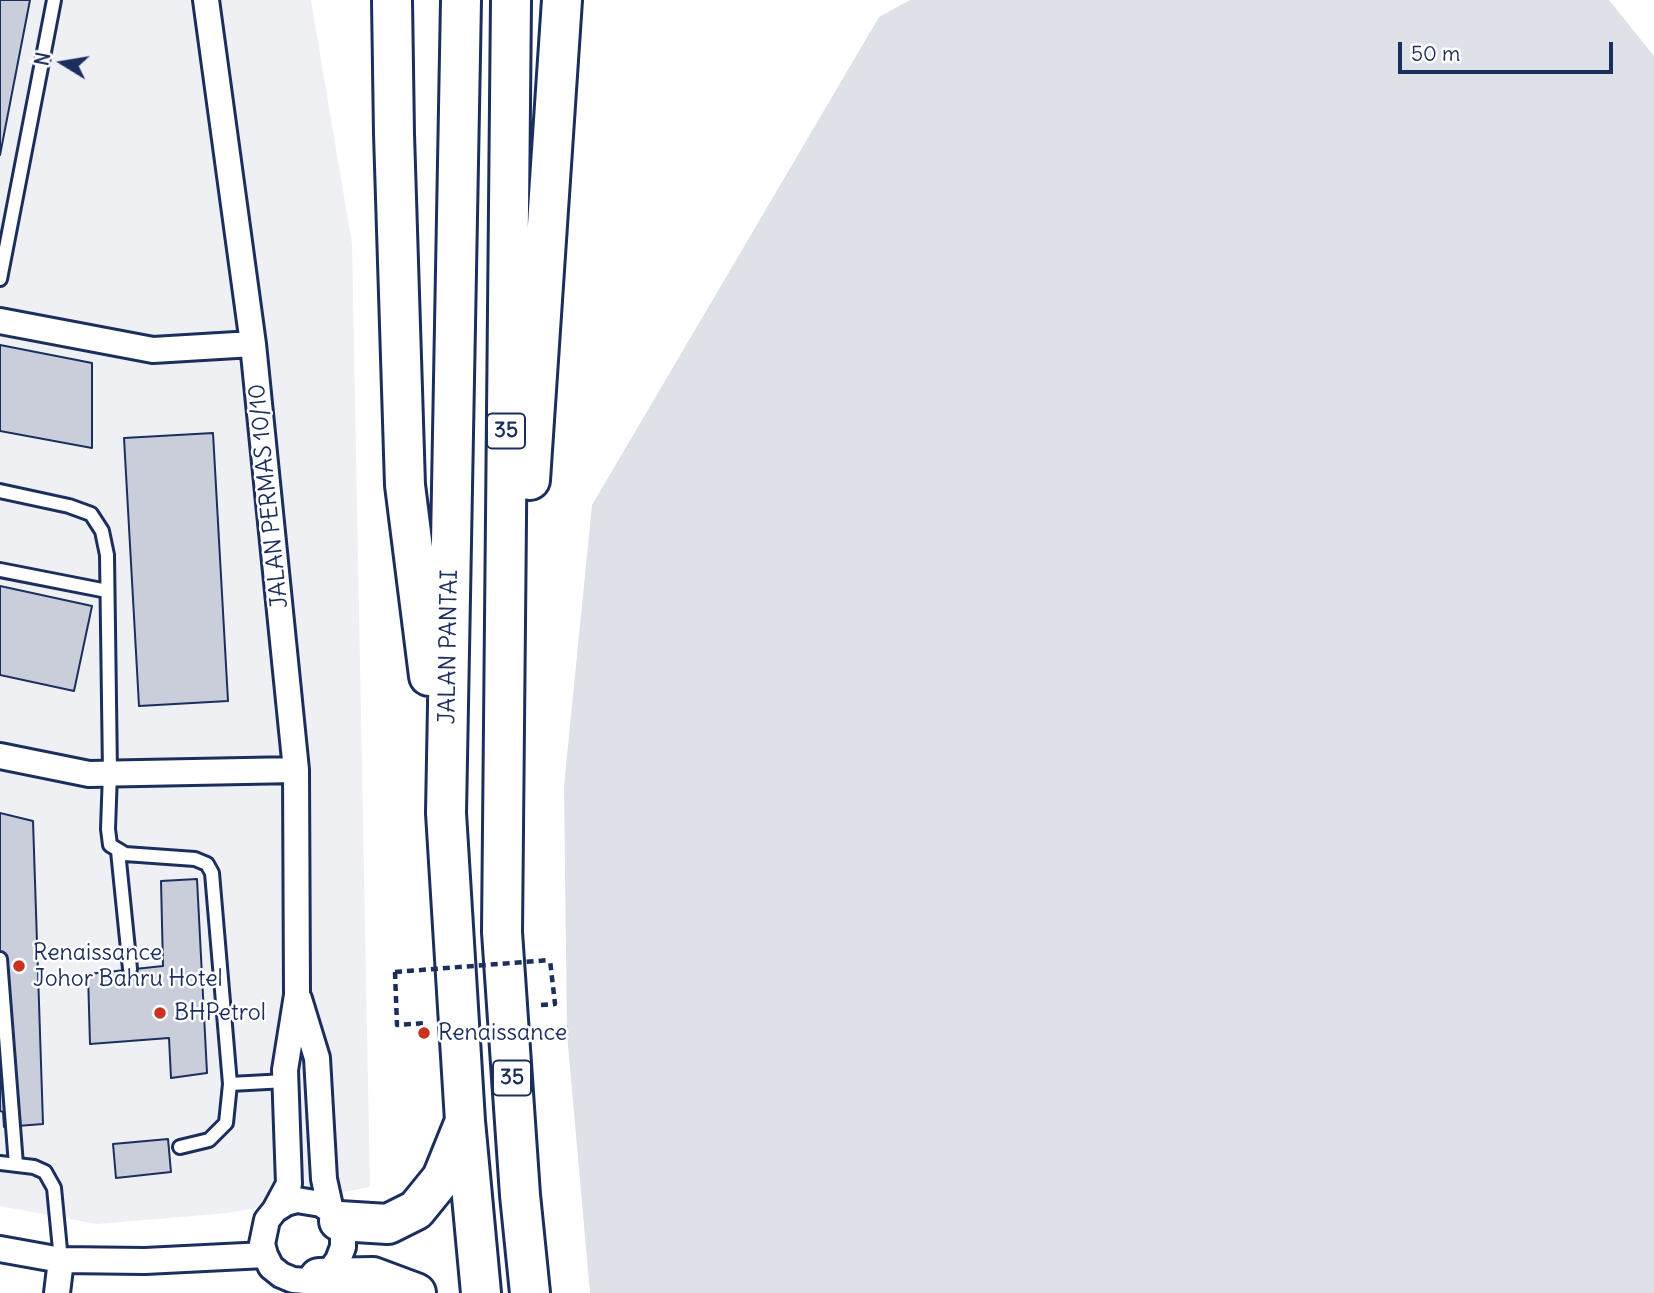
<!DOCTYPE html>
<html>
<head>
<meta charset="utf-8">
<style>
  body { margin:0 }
  #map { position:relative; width:1654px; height:1293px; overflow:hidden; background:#fff; font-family:Delius,sans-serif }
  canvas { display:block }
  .north { position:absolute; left:28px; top:28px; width:70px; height:70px; -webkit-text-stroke:5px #fff; paint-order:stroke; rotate:281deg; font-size:19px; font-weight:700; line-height:28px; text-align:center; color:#1b2f5e }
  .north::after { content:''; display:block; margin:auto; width:24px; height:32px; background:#1b2f5e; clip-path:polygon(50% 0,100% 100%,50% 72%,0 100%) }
  .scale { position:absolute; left:1398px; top:42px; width:215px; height:32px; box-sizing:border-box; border:4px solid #1b2f5e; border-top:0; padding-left:9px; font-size:21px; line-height:24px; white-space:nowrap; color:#1b2f5e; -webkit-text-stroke:5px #fff; paint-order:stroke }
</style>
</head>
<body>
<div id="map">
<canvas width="1654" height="1293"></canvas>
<div class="north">N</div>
<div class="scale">50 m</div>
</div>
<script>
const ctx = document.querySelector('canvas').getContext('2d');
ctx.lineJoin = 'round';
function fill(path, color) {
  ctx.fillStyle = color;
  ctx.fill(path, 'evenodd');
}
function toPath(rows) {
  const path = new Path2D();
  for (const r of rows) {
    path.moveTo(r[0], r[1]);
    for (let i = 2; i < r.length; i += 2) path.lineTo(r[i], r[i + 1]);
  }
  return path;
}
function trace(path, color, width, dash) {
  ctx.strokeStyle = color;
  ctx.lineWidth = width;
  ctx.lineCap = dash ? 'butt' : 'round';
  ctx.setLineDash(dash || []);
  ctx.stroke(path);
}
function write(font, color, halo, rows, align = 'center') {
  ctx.font = font + ' Delius,sans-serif';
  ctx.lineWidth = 5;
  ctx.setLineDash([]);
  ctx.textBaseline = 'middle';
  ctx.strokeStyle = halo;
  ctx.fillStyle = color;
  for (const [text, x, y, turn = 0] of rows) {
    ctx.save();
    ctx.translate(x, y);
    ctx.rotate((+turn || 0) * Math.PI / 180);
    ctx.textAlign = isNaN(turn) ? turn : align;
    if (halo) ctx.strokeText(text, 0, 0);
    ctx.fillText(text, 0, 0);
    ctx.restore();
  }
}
fill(toPath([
  [0,0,311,0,352,244,370,1187,228,1213,97,1224,0,1206]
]), '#eff0f4');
fill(toPath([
  [910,0,1609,0,1654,56,1654,1293,590,1293,567,1034,564,786,592,505,879,17]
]), '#dee1e7');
const building = toPath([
  [0,0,30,0,0,155,0,0],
  [0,345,92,363,92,448,0,431,0,345],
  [213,433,228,701,139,706,124,438,213,433],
  [0,586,92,606,74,691,0,675,0,586],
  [0,813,33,821,43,1124,4,1127,3,1112,0,1111,0,813],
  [197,879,207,1073,171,1078,169,1038,90,1044,88,974,163,966,161,881,197,879],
  [168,1139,171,1172,116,1178,113,1144,168,1139]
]);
fill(building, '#caceda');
trace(building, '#1b2f5e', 2);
const service = toPath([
  [0,279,54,0],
  [0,491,69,506,91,514,102,531,107,555,110,773,108,829,110,845,125,854,195,859,207,864,212,873,230,1084,286,1081],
  [0,570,107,591],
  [118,851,130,969],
  [0,959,16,1165],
  [180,1147,209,1140,226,1123,230,1084],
  [0,1163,34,1167,45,1172,54,1188,61,1260]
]);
const minor = toPath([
  [206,0,253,344,296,770,297,995,285,1070,289,1184,275,1210],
  [0,321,153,350,253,344],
  [0,756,89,774,296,770],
  [299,999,317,1058,324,1179,331,1211,339,1221,343,1232,343,1247,338,1260,330,1271,319,1278,306,1281,293,1280,281,1275,271,1267,265,1255,262,1244,267,1220,275,1210,286,1203,297,1200,321,1204,331,1211],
  [0,1249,61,1260,145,1261,265,1255],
  [57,1293,61,1260]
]);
const trunk = toPath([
  [392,0,394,134,405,485,429,676],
  [461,0,446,813,465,1121,481,1293],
  [511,0,502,932,520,1195,530,1293],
  [530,480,562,0],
  [339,1221,388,1224,416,1210,442,1178,463,1126],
  [319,1278,373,1277,416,1293]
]);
trace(service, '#1b2f5e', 18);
trace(minor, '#1b2f5e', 30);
trace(trunk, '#1b2f5e', 44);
trace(toPath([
  [395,972,397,1025,427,1023],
  [541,1005,555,1004,550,960]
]), '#1b2f5e', 4.5, [7, 5]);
trace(service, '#fff', 12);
trace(minor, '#fff', 24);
trace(trunk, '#fff', 38);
trace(toPath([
  [395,972,550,960]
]), '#1b2f5e', 4.5, [7, 5]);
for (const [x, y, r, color] of [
  [19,966,7,"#c8321e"],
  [160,1013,7,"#c8321e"],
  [424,1033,7,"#c8321e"]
]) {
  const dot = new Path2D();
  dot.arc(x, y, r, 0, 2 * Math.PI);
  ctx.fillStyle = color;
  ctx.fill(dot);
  trace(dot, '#fff', 2.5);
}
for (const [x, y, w] of [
  [506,431,38],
  [512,1078,38]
]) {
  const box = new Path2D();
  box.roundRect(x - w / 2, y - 17.5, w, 35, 5);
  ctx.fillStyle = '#fff';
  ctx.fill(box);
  trace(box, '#1b2f5e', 2);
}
write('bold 21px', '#1b2f5e', null, [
  ["35",506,431],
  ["35",512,1078]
]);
write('23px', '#1b2f5e', '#fff', [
  ["JALAN PERMAS 10/10",269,496,-96],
  ["JALAN PANTAI",449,647,-89]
]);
write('23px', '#1b2f5e', '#fff', [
  ["Renaissance",33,953],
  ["Johor Bahru Hotel",33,979],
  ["BHPetrol",174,1013],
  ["Renaissance",438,1033]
], 'left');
</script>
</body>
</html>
